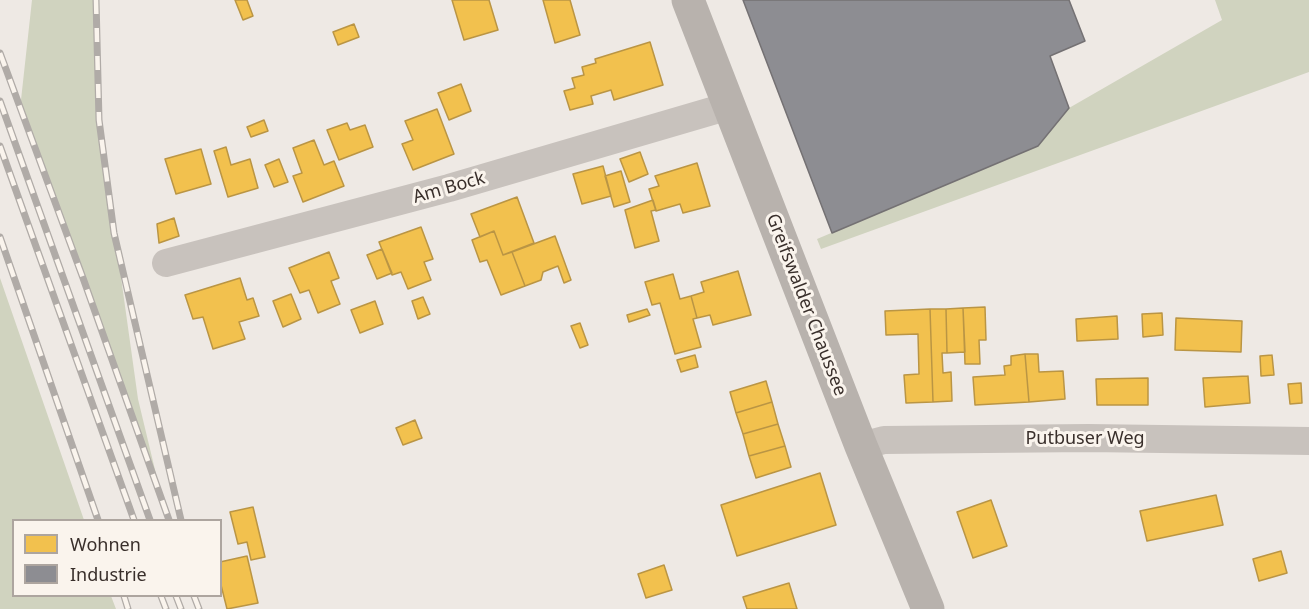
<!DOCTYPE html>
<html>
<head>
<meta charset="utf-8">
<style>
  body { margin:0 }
  #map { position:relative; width:1309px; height:609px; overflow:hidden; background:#eee9e4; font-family:"Noto Sans",sans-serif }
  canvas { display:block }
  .legend { position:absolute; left:12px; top:519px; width:210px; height:78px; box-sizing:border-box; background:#faf4ed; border:2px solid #ada59f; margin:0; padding:8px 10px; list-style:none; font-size:18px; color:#392f2b }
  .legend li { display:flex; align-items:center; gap:12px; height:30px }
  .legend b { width:30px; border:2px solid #ada59f }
</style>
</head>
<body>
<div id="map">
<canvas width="1309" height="609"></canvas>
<ul class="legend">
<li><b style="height:16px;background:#f2c14e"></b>Wohnen</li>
<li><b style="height:16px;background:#8d8d92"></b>Industrie</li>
</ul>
</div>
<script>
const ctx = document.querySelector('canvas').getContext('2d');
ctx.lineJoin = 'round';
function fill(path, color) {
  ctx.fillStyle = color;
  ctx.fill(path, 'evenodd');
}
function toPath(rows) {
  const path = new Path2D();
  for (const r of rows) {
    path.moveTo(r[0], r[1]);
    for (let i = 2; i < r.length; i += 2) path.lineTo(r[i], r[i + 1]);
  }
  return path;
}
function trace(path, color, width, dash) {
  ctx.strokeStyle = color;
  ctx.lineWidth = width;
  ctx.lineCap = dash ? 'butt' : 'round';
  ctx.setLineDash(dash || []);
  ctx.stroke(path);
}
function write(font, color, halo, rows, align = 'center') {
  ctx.font = font + ' "Noto Sans",sans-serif';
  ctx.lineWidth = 6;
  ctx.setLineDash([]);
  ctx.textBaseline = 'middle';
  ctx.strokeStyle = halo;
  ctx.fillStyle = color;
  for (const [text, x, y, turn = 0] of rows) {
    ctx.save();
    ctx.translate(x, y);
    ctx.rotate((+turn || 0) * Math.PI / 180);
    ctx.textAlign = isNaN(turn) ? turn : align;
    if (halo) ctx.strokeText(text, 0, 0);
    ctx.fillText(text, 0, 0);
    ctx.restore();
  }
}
fill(toPath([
  [32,0,96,0,99,120,138,399,162,499,20,109],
  [1215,0,1309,0,1309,72,821,249,817,239,1037,146,1069,108,1222,20],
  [0,278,84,520,14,520,14,596,111,596,116,609,0,609]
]), '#d0d3bf');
const homes = toPath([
  [235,0,247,0,253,16,243,20,235,0],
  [452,0,489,0,498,30,464,40,452,0],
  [543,0,570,0,580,35,555,43,543,0],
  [354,24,359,37,338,45,333,32,354,24],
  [650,42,663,85,614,100,611,90,591,96,593,104,570,110,564,91,575,88,572,78,584,75,582,67,596,63,595,59,650,42],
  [461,84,471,111,449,120,438,93,461,84],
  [437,109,454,154,413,170,402,144,413,140,405,121,437,109],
  [264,120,268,131,251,137,247,127,264,120],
  [347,123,350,130,365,125,373,147,339,160,327,130,347,123],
  [314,140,324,165,334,161,344,186,303,202,293,176,302,173,293,148,314,140],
  [226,147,231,165,250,159,258,188,228,197,214,151,226,147],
  [201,149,211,184,176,194,165,159,201,149],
  [640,152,648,174,629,182,620,159,640,152],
  [279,159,288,182,274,187,265,165,279,159],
  [697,163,710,206,683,213,680,204,656,211,649,189,659,186,655,176,697,163],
  [603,166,611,196,582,204,573,174,603,166],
  [621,171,630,202,614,207,605,176,621,171],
  [517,197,534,243,503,255,494,231,480,237,471,214,517,197],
  [653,200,656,210,651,211,659,241,635,248,625,210,653,200],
  [174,218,179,236,159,243,157,224,174,218],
  [421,227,433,259,424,262,431,280,408,289,401,272,392,275,379,242,421,227],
  [494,231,503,255,512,252,525,286,501,295,487,260,480,262,472,240,494,231],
  [555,236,571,280,564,283,558,266,543,272,541,280,525,286,512,252,555,236],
  [382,249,392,273,377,279,367,255,382,249],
  [329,252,339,278,331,281,340,304,318,313,309,290,300,293,289,268,329,252],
  [738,271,751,315,713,325,710,315,697,318,691,296,704,292,701,282,738,271],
  [673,274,680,299,691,296,697,318,693,319,701,347,675,354,660,303,652,305,645,282,673,274],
  [240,278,247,300,253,298,259,316,239,322,245,339,213,349,203,317,193,319,185,295,240,278],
  [291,294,301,319,283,327,273,301,291,294],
  [423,297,430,314,418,319,412,301,423,297],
  [375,301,383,324,360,333,351,310,375,301],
  [985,307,986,340,979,340,980,364,965,364,963,308,985,307],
  [963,308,965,352,947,353,946,309,963,308],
  [647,309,650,315,629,322,627,315,647,309],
  [930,309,933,402,906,403,904,375,919,374,918,334,886,335,885,311,930,309],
  [930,309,946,309,947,353,942,353,943,373,951,372,952,401,933,402,930,309],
  [1162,313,1163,335,1143,337,1142,314,1162,313],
  [1117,316,1118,339,1077,341,1076,319,1117,316],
  [1176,318,1242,321,1241,352,1175,350,1176,318],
  [580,323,588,345,580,348,571,326,580,323],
  [1025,354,1029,402,975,405,973,377,1005,375,1004,366,1011,365,1011,356,1025,354],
  [1025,354,1038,354,1039,372,1063,371,1065,399,1029,402,1025,354],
  [695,355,698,367,681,372,677,360,695,355],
  [1272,355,1274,375,1261,376,1260,356,1272,355],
  [1248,376,1250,403,1205,407,1203,378,1248,376],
  [1148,378,1148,405,1097,405,1096,379,1148,378],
  [766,381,772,402,736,413,730,392,766,381],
  [1301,383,1302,403,1290,404,1288,384,1301,383],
  [772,402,778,424,743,434,736,413,772,402],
  [415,420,422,438,403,445,396,428,415,420],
  [778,424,785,446,749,456,743,434,778,424],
  [785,446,791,467,756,478,749,456,785,446],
  [820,473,836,525,737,556,721,505,820,473],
  [1216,495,1223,525,1147,541,1140,511,1216,495],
  [991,500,1007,546,973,558,957,512,991,500],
  [253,507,265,557,251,560,247,542,238,544,230,512,253,507],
  [1281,551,1287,573,1259,581,1253,559,1281,551],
  [247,556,258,603,227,609,220,581,220,562,247,556],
  [664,565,672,590,646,598,638,574,664,565],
  [789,583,797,609,747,609,743,597,789,583]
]);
fill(homes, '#f2c14e');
trace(homes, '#ba9544', 1.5);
const industry = toPath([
  [743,0,1069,0,1085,41,1050,56,1069,108,1038,146,832,233,743,0]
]);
fill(industry, '#8d8d92');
trace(industry, '#747173', 1.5);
trace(toPath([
  [166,263,449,188,729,106],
  [861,446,884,440,1088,438,1309,441]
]), '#c8c2bd', 28);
trace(toPath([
  [688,0,861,446,928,609]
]), '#b8b2ad', 33);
const rail = toPath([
  [96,0,99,120,114,233,181,520],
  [0,53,83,278,169,520],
  [0,101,150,520],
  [0,146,134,520],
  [0,237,98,520],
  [124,596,128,609],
  [161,596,166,609],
  [176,596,181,609],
  [194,596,199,609]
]);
trace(rail, '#b0aba7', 7);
trace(rail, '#faf4ed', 4.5, [14]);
write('18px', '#392f2b', '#faf4ed', [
  ["Am Bock",449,188,-16],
  ["Greifswalder Chaussee",806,305,69],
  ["Putbuser Weg",1085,439]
]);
</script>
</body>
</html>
